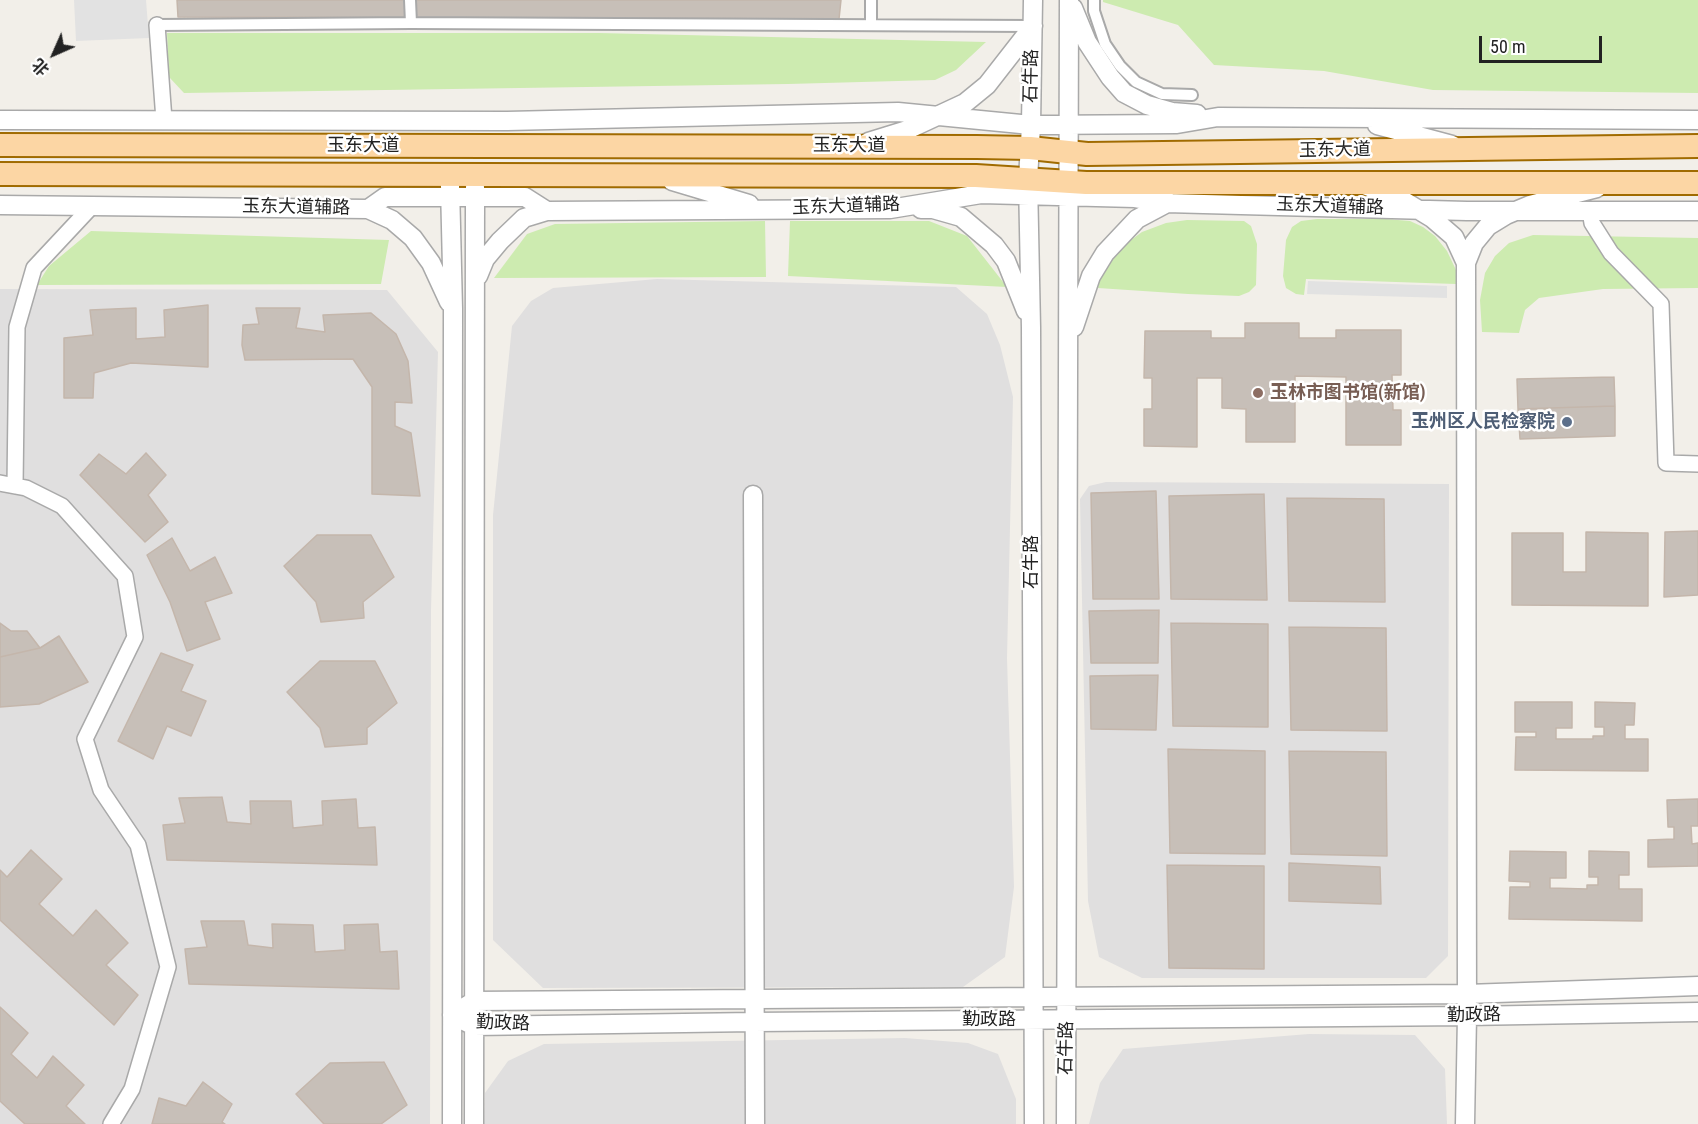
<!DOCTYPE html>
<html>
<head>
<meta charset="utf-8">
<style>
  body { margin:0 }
  #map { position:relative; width:1698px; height:1124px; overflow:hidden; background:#f2efe9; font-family:"Roboto Condensed","Noto Sans SC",sans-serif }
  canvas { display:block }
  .north { position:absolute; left:24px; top:24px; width:60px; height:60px; -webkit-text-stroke:4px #fff; paint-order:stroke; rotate:225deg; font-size:16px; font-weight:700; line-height:24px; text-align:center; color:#222 }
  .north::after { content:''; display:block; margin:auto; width:21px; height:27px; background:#222; clip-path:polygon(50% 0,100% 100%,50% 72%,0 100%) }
  .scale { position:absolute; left:1479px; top:36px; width:123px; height:27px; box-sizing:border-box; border:3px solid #222; border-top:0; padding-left:8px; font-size:18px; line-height:21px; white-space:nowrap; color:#222; -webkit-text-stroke:4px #fff; paint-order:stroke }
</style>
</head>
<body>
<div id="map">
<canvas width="1698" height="1124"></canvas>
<div class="north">北</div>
<div class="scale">50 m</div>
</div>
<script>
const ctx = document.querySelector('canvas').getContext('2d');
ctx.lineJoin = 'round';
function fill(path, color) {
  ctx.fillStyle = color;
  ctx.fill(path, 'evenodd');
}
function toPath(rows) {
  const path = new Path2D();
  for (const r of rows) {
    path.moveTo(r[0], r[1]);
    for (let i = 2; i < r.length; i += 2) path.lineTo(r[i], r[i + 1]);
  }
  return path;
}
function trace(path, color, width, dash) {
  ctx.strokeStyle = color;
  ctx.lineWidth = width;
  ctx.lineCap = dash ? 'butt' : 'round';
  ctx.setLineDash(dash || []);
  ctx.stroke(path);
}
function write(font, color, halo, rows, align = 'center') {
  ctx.font = font + ' "Roboto Condensed","Noto Sans SC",sans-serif';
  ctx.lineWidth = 5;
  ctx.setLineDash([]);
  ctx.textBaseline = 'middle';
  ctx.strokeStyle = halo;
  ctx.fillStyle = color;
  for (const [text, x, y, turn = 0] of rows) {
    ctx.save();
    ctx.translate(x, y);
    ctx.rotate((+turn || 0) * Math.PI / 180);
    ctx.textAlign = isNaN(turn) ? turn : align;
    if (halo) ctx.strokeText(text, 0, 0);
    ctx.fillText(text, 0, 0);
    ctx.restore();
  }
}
fill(toPath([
  [657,279,956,287,987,314,1000,345,1013,397,1007,658,1014,887,1005,957,963,987,543,988,493,940,493,515,512,326,531,301,553,288],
  [0,289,387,290,438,352,431,610,430,1124,0,1124],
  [1106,482,1449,484,1448,956,1426,978,1142,978,1099,957,1088,901,1080,499,1089,486],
  [1309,1034,1415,1035,1445,1069,1447,1124,1089,1124,1100,1083,1123,1049],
  [905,1038,968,1043,998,1054,1016,1099,1016,1124,484,1124,485,1093,508,1061,544,1044]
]), '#e0dfdf');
fill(toPath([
  [1103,0,1698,0,1698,93,1433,90,1324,71,1214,65,1178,25,1103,2],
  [167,33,599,33,986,42,956,70,935,80,788,84,184,93,169,77],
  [1317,219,1386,219,1410,221,1423,227,1435,236,1447,251,1456,270,1456,284,1306,279,1304,295,1296,294,1286,288,1283,276,1286,240,1292,227,1301,221],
  [1187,220,1244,221,1251,226,1257,244,1256,285,1249,292,1239,296,1188,294,1098,288,1099,278,1116,251,1142,232,1166,223],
  [765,221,766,277,494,278,527,234,555,224],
  [790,221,929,221,967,236,1007,287,788,276],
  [91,231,389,240,381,284,37,285,49,266],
  [1533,235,1698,238,1698,288,1603,289,1539,298,1525,310,1519,333,1482,332,1480,300,1485,273,1495,256,1509,243]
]), '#cdebb0');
fill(toPath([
  [74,0,146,0,149,38,76,41],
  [1308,281,1447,286,1447,298,1307,294]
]), '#e2e2e2');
const building = toPath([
  [177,0,841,0,839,19,178,17,177,0],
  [208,305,208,367,131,363,94,373,93,398,64,398,64,338,93,335,90,310,136,308,136,339,165,337,164,310,208,305],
  [256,308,300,308,296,328,325,332,323,315,371,313,396,334,408,361,412,403,395,402,395,426,411,433,420,496,372,494,372,387,353,359,245,360,242,345,243,325,259,324,256,308],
  [1245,323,1299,323,1299,338,1336,338,1336,330,1401,330,1401,375,1392,375,1393,410,1401,410,1401,445,1346,445,1346,377,1295,376,1295,442,1246,442,1246,409,1222,408,1222,378,1197,378,1197,447,1144,446,1144,409,1152,409,1152,378,1144,378,1145,331,1211,331,1211,338,1245,338,1245,323],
  [1614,377,1615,406,1518,409,1517,379,1614,377],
  [1615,406,1615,436,1520,439,1518,409,1615,406],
  [146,453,166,475,148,495,168,522,145,542,80,475,99,454,126,474,146,453],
  [1156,491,1159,599,1093,599,1091,493,1156,491],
  [1264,494,1267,600,1171,599,1169,496,1264,494],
  [1287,498,1384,499,1385,602,1289,601,1287,498],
  [1698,531,1698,595,1664,597,1665,532,1698,531],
  [1586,532,1648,533,1648,606,1512,605,1512,533,1563,533,1563,572,1586,572,1586,532],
  [317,535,371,535,394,577,363,602,364,618,321,622,316,602,284,566,317,535],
  [172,538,190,571,215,557,232,593,205,602,220,639,187,651,170,602,147,555,172,538],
  [1159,610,1158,663,1091,663,1089,611,1159,610],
  [0,623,11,631,27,631,40,648,0,657,0,623],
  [1171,623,1268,624,1268,727,1173,726,1171,623],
  [1289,627,1386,628,1387,731,1291,730,1289,627],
  [59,636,88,682,39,704,0,707,0,657,40,648,59,636],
  [161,653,193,665,181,691,206,701,191,736,167,726,153,759,118,741,161,653],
  [320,661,375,661,397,703,367,728,367,744,325,747,320,728,287,692,320,661],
  [1158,675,1156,730,1091,729,1090,676,1158,675],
  [1515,702,1572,702,1572,728,1556,728,1556,739,1593,739,1593,736,1604,736,1604,727,1595,727,1595,702,1635,703,1634,725,1625,725,1625,739,1648,739,1648,771,1515,770,1516,737,1536,737,1536,732,1515,732,1515,702],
  [1168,749,1265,751,1265,854,1170,853,1168,749],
  [1289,751,1386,752,1387,856,1291,854,1289,751],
  [222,797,227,822,251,824,250,801,291,801,293,828,323,825,322,801,356,799,358,828,375,827,377,865,167,860,163,825,185,823,179,798,222,797],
  [1698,799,1698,826,1691,826,1692,844,1698,843,1698,866,1648,867,1648,840,1674,839,1674,827,1668,827,1667,800,1698,799],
  [31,850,62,879,39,904,73,936,96,910,128,943,106,965,138,995,114,1025,0,920,0,870,7,877,31,850],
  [1510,851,1566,852,1566,878,1550,878,1550,888,1587,889,1587,885,1598,885,1598,877,1589,877,1589,851,1629,852,1629,875,1619,875,1619,889,1642,889,1642,921,1509,919,1510,887,1530,887,1530,882,1509,881,1510,851],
  [1289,863,1380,867,1381,904,1289,901,1289,863],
  [1167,865,1264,866,1264,969,1169,968,1167,865],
  [201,921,244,921,248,945,273,948,272,924,313,925,315,952,345,950,344,925,378,924,380,952,397,951,399,989,189,984,185,949,207,947,201,921],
  [0,1007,28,1033,11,1054,37,1078,53,1056,84,1085,66,1106,85,1124,25,1124,0,1101,0,1007],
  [384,1062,407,1105,381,1124,324,1124,296,1094,330,1063,384,1062],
  [203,1082,232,1104,222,1122,225,1124,152,1124,159,1098,186,1106,203,1082]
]);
fill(building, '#c7bfb8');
trace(building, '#c4b6ab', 1.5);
const pedestrian = toPath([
  [410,0,411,23],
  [871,0,871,25],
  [1094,0,1094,11,1105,44,1120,66,1136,82,1162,94,1192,95],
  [157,25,411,23,1033,26]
]);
const minor = toPath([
  [157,25,164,120],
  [1590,211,1592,223,1611,253,1661,304,1666,463,1698,464],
  [0,483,26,488,62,506,125,576,135,637,85,739,101,790,138,845,168,967,132,1089,111,1124],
  [15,486,17,327,34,268,92,206]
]);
const tertiary = toPath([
  [1033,0,1031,125,1028,180,1031,328,1034,1124],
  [1073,8,1087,42,1110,77,1124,93,1147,105,1172,112,1197,114],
  [0,120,507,121,898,112,1031,125,1177,124,1218,117,1698,120],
  [1377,125,1452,145],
  [868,142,907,130,965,103,987,85,1033,26],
  [672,181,749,204],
  [1364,185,1404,201,1432,218,1454,237,1466,263],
  [450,186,453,309,452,1124],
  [0,205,368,209,385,197,525,197,547,211,890,209,981,194,1135,198,1166,203,1467,211,1698,211],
  [368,209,392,220,413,238,431,263,449,302],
  [921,209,933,209,961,217,994,245,1006,261,1026,311],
  [478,276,485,259,500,241,524,218,547,211],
  [1074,327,1091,276,1105,253,1137,219,1169,202],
  [753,495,755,1124],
  [452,1015,474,1001,1467,994,1698,986],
  [452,1015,474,1026,754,1022,1467,1016,1698,1012],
  [474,1124,475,187],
  [1066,1124,1069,0],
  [1465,1124,1467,1016,1466,263,1474,243,1488,226,1506,215,1530,205,1597,188]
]);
const primary = toPath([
  [0,145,977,147,1030,148,1087,154,1698,146],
  [0,174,976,176,1086,183,1698,183]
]);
trace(pedestrian, '#a9a9a9', 14);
trace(minor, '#a9a9a9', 18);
trace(tertiary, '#a9a9a9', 21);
trace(primary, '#a06b00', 26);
trace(pedestrian, '#fff', 10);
trace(minor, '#fff', 15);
trace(tertiary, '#fff', 18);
trace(primary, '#fcd6a4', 22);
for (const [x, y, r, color] of [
  [1258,393,6,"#8d6e63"],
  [1567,422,6,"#5c6f8a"]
]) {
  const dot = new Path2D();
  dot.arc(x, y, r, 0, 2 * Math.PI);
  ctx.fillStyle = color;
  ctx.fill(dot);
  trace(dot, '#fff', 2);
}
write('18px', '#222', '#fff', [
  ["石牛路",1032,76,-89],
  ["玉东大道",363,146],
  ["玉东大道",849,146],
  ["玉东大道",1335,151,-1],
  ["玉东大道辅路",846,207,-2],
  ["玉东大道辅路",1330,207,2],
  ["玉东大道辅路",296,208,1],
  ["石牛路",1032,562,-90],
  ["勤政路",1474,1016,-1],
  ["勤政路",989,1020],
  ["勤政路",503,1024,2],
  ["石牛路",1067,1048,-89]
]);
write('bold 18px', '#785e54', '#fff', [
  ["玉林市图书馆(新馆)",1270,393]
], 'left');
write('bold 18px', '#4e5e75', '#fff', [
  ["玉州区人民检察院",1555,422]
], 'right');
</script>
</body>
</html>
